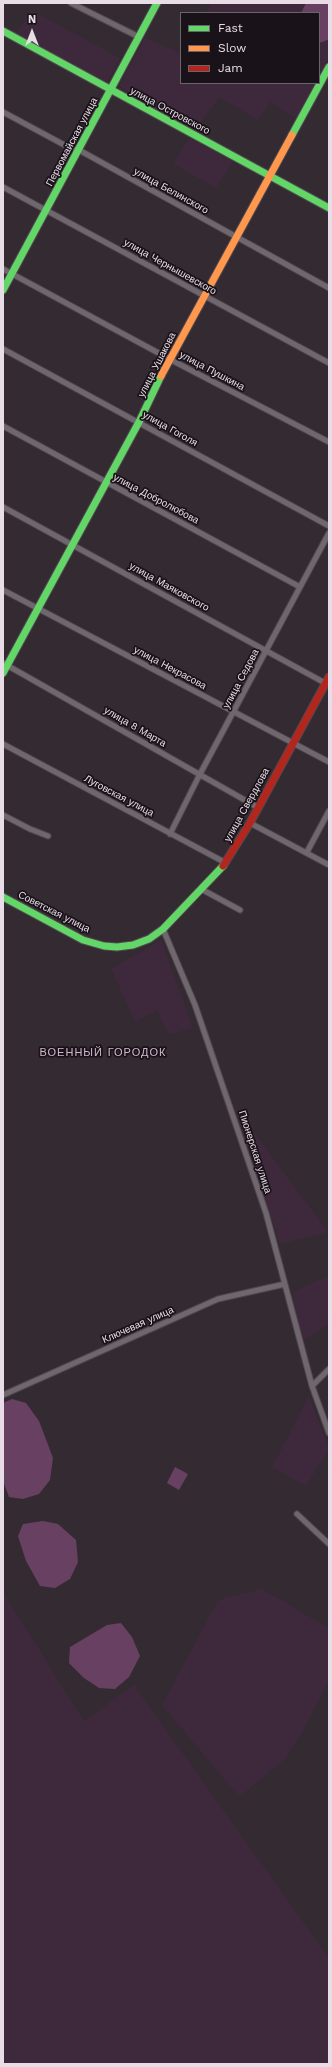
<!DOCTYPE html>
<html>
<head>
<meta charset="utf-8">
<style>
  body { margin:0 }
  #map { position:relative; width:332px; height:2067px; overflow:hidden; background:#342a32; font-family:"Work Sans",sans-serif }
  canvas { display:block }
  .frame { position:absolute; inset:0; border:4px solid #e8dce6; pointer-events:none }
  .legend { position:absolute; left:180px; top:12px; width:140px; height:72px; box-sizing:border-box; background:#1a1219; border:1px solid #6c636b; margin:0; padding:5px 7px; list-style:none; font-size:12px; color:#e8dce6 }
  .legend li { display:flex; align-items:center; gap:8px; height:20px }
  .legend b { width:20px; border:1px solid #6c636b }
  .north { position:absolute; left:12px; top:12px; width:40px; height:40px; -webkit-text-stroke:3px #1a1219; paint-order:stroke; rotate:0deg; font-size:11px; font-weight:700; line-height:16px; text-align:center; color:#e8dce6 }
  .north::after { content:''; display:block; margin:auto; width:14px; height:18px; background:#e8dce6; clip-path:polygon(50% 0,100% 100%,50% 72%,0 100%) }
</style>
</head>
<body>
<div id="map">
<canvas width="332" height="2067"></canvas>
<div class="frame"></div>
<ul class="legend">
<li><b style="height:5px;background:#63d668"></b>Fast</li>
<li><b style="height:5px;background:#ff974d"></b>Slow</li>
<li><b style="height:5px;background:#b3261e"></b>Jam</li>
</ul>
<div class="north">N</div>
</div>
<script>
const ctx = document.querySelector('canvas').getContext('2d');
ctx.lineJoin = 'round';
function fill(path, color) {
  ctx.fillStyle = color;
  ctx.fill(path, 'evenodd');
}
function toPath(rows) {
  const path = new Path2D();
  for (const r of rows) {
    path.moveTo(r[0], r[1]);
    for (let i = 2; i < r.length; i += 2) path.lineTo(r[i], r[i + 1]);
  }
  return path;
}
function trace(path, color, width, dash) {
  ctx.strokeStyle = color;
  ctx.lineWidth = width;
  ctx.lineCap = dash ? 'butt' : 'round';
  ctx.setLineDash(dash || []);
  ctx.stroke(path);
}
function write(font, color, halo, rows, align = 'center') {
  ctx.font = font + ' "Work Sans",sans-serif';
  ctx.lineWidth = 3.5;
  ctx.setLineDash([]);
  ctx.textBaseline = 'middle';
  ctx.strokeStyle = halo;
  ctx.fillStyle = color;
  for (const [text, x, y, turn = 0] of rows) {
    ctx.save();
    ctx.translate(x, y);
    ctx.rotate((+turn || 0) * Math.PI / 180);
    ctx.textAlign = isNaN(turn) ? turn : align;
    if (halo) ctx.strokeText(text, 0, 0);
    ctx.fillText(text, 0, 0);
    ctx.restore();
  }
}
fill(toPath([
  [212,3,329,3,329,57,319,76,319,13,206,13],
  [31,10,120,58,107,83,16,34],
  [145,37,181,54,181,83,315,83,296,118,270,102,258,120,219,97,196,129,119,86],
  [189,138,233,162,216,188,173,164],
  [161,940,193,1028,169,1035,157,1010,135,1022,111,969],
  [235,1107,328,1232,280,1244],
  [329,1276,329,1324,302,1341,292,1292],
  [309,1396,329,1449,306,1486,272,1467],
  [262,1589,329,1628,329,1680,302,1733,284,1760,239,1797,162,1705,218,1600],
  [3,1592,84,1721,134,1685,329,1958,329,2064,3,2064]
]), '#3e293c');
fill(toPath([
  [306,3,329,3,329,39,325,41,319,43,319,13,301,13],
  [12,1399,26,1403,39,1421,53,1458,50,1480,39,1494,23,1499,9,1497,3,1481,3,1403],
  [175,1467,188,1474,179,1490,167,1483],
  [43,1521,58,1524,76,1540,78,1562,70,1579,55,1588,40,1586,26,1561,18,1536,23,1524],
  [121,1623,132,1637,140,1656,129,1677,115,1689,99,1688,84,1678,69,1663,70,1647,107,1625]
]), '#674062');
const street = toPath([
  [71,3,139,37],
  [3,112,70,148,79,150,329,288],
  [3,187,329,363],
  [3,269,177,363,329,442],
  [3,349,329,526],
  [3,426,300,587],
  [3,507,325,683],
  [3,590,329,762],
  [3,663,257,807],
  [3,744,226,863],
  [3,815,30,829,48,836],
  [250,823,329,865],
  [170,834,200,774,329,533],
  [307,852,329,811],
  [203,890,240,910],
  [163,929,195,1005,266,1213,312,1386,329,1433],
  [312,1386,329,1369],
  [3,1395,218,1299,285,1284],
  [297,1514,329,1544]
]);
const fast = toPath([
  [3,31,329,208],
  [292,135,329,67],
  [3,290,157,3],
  [3,673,139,422,161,376],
  [3,897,83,940,104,946,117,947,133,945,149,939,163,929,223,866]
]);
const slow = toPath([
  [161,376,292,135]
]);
const jam = toPath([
  [223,866,250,823,329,677]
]);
trace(street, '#50484f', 7);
trace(fast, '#50484f', 9);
trace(slow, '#50484f', 9);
trace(jam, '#50484f', 9);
trace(street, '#6f666e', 5);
trace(fast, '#63d668', 7);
trace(slow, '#ff974d', 7);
trace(jam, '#b3261e', 7);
write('10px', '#e8dce6', '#1a1219', [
  ["улица Островского",170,111,28],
  ["Первомайская улица",72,142,-62],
  ["улица Белинского",171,191,29],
  ["улица Чернышевского",170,267,29],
  ["улица Ушакова",157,365,-63],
  ["улица Пушкина",212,371,28],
  ["улица Гоголя",170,429,29],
  ["улица Добролюбова",156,499,28],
  ["улица Маяковского",169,587,29],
  ["улица Некрасова",170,668,28],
  ["улица Седова",241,679,-62],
  ["улица 8 Марта",135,727,30],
  ["Луговская улица",119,796,28],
  ["улица Свердлова",247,805,-61],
  ["Советская улица",54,912,27],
  ["Пионерская улица",255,1152,72],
  ["Ключевая улица",138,1325,-24]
]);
ctx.letterSpacing = '1px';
write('11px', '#d0b8cc', '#1a1219', [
  ["ВОЕННЫЙ ГОРОДОК",103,1053]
]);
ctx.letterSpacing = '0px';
</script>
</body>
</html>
